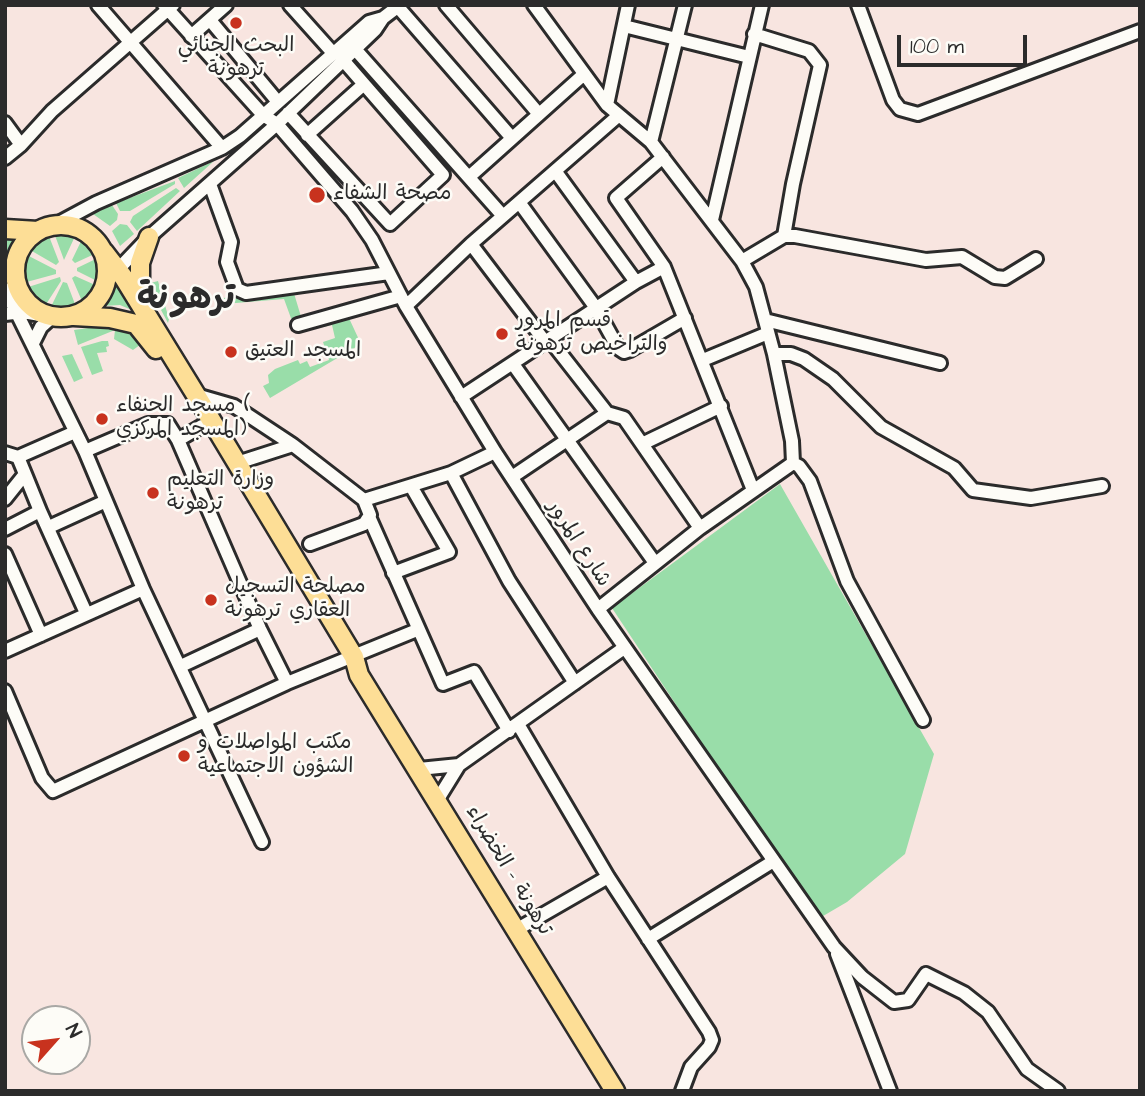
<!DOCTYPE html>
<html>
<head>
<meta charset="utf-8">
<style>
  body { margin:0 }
  #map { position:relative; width:1145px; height:1096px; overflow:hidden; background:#f8e5e0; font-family:"Architects Daughter",sans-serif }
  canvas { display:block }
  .frame { position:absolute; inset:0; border:7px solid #2b2b2b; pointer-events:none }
  .north { position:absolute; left:21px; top:1005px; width:70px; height:70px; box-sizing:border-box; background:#fdfcf7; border:2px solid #a9a8a5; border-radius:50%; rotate:62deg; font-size:19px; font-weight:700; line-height:28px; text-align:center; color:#2b2b2b }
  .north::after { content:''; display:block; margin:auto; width:24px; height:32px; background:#c8321e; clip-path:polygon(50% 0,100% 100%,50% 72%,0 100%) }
  .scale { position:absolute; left:897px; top:35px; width:130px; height:32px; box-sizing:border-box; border:4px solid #2b2b2b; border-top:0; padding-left:9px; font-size:21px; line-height:24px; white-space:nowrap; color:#2b2b2b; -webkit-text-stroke:5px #fdfcf7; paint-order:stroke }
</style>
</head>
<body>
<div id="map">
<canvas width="1145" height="1096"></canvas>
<div class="frame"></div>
<div class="north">N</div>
<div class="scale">100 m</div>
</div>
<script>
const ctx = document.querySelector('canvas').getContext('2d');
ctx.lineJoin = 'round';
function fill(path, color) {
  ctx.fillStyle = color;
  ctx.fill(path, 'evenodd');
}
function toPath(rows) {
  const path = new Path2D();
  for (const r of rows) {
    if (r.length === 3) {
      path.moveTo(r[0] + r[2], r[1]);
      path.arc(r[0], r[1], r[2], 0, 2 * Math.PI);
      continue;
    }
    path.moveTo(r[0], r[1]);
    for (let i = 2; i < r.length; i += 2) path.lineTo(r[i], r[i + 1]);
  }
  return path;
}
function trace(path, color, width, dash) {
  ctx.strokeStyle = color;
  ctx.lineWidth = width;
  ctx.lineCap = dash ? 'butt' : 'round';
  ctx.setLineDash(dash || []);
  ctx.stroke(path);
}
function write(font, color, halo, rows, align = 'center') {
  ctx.font = font + ' "Architects Daughter","Playpen Sans Arabic",sans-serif';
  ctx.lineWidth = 5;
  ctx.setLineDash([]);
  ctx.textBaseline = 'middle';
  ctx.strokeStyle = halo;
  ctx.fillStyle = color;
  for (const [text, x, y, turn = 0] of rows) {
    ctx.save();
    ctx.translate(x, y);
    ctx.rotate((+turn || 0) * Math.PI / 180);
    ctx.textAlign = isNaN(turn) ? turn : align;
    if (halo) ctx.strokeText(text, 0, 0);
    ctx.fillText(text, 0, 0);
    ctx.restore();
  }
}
fill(toPath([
  [214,161,184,188,178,178],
  [175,181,175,184,130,211,120,211,116,203],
  [176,188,180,191,137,231,130,222,133,216],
  [112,205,118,214,117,220,110,226,93,214],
  [120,224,127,225,134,234,120,246,112,231],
  [65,226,77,232,64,260,53,230],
  [47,231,59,262,56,265,25,247,37,235],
  [85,233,96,241,101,251,75,263,72,260],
  [5,236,19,238,10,263,5,255],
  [23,253,56,270,56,274,23,283],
  [102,256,106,268,101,283,77,271,77,268],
  [75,276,102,288,94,301,85,308,72,278],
  [60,277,61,281,43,309,25,288],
  [116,281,134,311,120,305,102,306,109,287],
  [158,281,169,319,168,323,147,284],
  [63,282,67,283,78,312,62,315,48,313],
  [293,290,302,320,292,321,284,299,224,304,223,298],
  [348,316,361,344,270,398,263,386,269,383,268,375,275,369,298,360,300,364,307,361,310,367,329,360,323,342,335,338,332,325,319,328,317,322,332,323],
  [117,324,144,342,133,350,114,339,115,330,78,345,74,330],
  [102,341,108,341,109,346,106,347,107,352,97,353,103,371,92,375,81,347],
  [72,354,83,378,74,382,62,356],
  [780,484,934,754,905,854,847,902,818,919,612,608]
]), '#99dda9');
const minor = toPath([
  [98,5,222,148],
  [164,5,263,115,277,124,352,211,372,240,406,306,495,452,598,609,834,947,862,977,894,1002,908,1000,926,974,964,993,988,1012,1027,1069,1058,1091],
  [290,5,333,53],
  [446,5,538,113],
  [534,5,607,105,651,142,742,261,756,287,774,354,792,441,793,463],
  [858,5,893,100,900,109,918,114,1140,31],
  [398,7,511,137],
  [210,20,278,102],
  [624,26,749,57],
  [754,34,809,51,820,65,793,184,784,236],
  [191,36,226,5],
  [355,49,503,216],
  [607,105,628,5],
  [288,113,390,224,443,175,343,60],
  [5,123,21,145],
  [307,135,364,84],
  [651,142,685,5],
  [663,157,616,198,664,267,753,490],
  [5,158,21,145,52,111,173,5],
  [556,172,636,282],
  [469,177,583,75],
  [210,184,231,242,227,262,237,289,246,293,389,273],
  [519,202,596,308,618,348,624,352,630,350,685,318],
  [712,220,762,5],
  [55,225,96,203,222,148,240,136,369,22,383,18,400,5],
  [471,244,546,343],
  [742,261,784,236,795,236,926,260,962,257,995,277,1005,278,1036,259],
  [107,281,149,237,277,124,375,30,383,18],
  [5,289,85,451,143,589,262,842],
  [406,306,471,244,618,116],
  [5,314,23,312,46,316],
  [765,320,940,363],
  [298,325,401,296],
  [550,340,607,413,624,418,700,528],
  [33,343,41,327,52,317],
  [774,354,791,354,804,359,833,379,881,427,954,468,973,490,1031,498,1102,486],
  [703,360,768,333],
  [513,364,655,563],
  [196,395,234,406,293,445,364,500,451,473,495,452],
  [461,397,636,282,664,267],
  [178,440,202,426],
  [644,443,721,406],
  [85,451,148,424,168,424,178,440,260,629,287,683],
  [5,453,18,457,75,432],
  [237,463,293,445],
  [793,463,799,466,810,481,847,581,923,720],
  [451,473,509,581,575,683],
  [25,474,40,511],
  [512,477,607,413],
  [5,499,25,474,18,457],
  [370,519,443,684,474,672,509,731],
  [49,527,106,501],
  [5,529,40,511,86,613],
  [310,544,364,524,370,515,364,500],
  [5,554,41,635],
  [393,573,449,552,411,486],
  [598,609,700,528,793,463],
  [5,651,143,589],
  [181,666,260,629],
  [5,691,42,778,53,791,287,683,417,630],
  [518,724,608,877,709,1032,712,1040,709,1047,691,1067,682,1091],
  [419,769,459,765],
  [438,799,459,765,624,648],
  [516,930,608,877],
  [648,939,772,862],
  [837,954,890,1091]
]);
const highway = toPath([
  [61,271,46],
  [5,229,38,231],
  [104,252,124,278,196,395,354,657,359,675,615,1091],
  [140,300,140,263,149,237],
  [74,316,110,318,136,324,156,349]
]);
trace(minor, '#2b2b2b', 18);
trace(highway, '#2b2b2b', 23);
trace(minor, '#fdfcf7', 12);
trace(highway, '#fdde96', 18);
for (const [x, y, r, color] of [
  [236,23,7,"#c8321e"],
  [317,195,9,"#c8321e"],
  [502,334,7,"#c8321e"],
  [231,352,7,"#c8321e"],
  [102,419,7,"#c8321e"],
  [153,493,7,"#c8321e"],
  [211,600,7,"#c8321e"],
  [184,756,7,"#c8321e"]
]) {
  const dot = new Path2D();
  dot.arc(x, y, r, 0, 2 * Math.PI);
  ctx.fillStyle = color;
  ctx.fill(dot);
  trace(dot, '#fdfcf7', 2.5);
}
write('21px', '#2b2b2b', '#fdfcf7', [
  ["البحث الجنائي",236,47,"center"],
  ["ترهونة",236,71,"center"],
  ["مصحة الشفاء",333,195],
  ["قسم المرور",516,322],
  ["والتراخيص ترهونة",516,346],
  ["المسجد العتيق",245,352],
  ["مسجد الحنفاء (",116,407],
  ["المسجد المركزي)",116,431],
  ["وزارة التعليم",167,481],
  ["ترهونة",167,505],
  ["مصلحة التسجيل",225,588],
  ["العقاري ترهونة",225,612],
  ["مكتب المواصلات و",198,744],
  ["الشؤون الاجتماعية",198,768]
], 'left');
write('21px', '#2b2b2b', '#fdfcf7', [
  ["شارع المرور",578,544,57],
  ["ترهونة - الخضراء",508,871,59]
]);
write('bold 35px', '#2b2b2b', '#fdfcf7', [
  ["ترهونة",186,301]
]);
</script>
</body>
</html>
